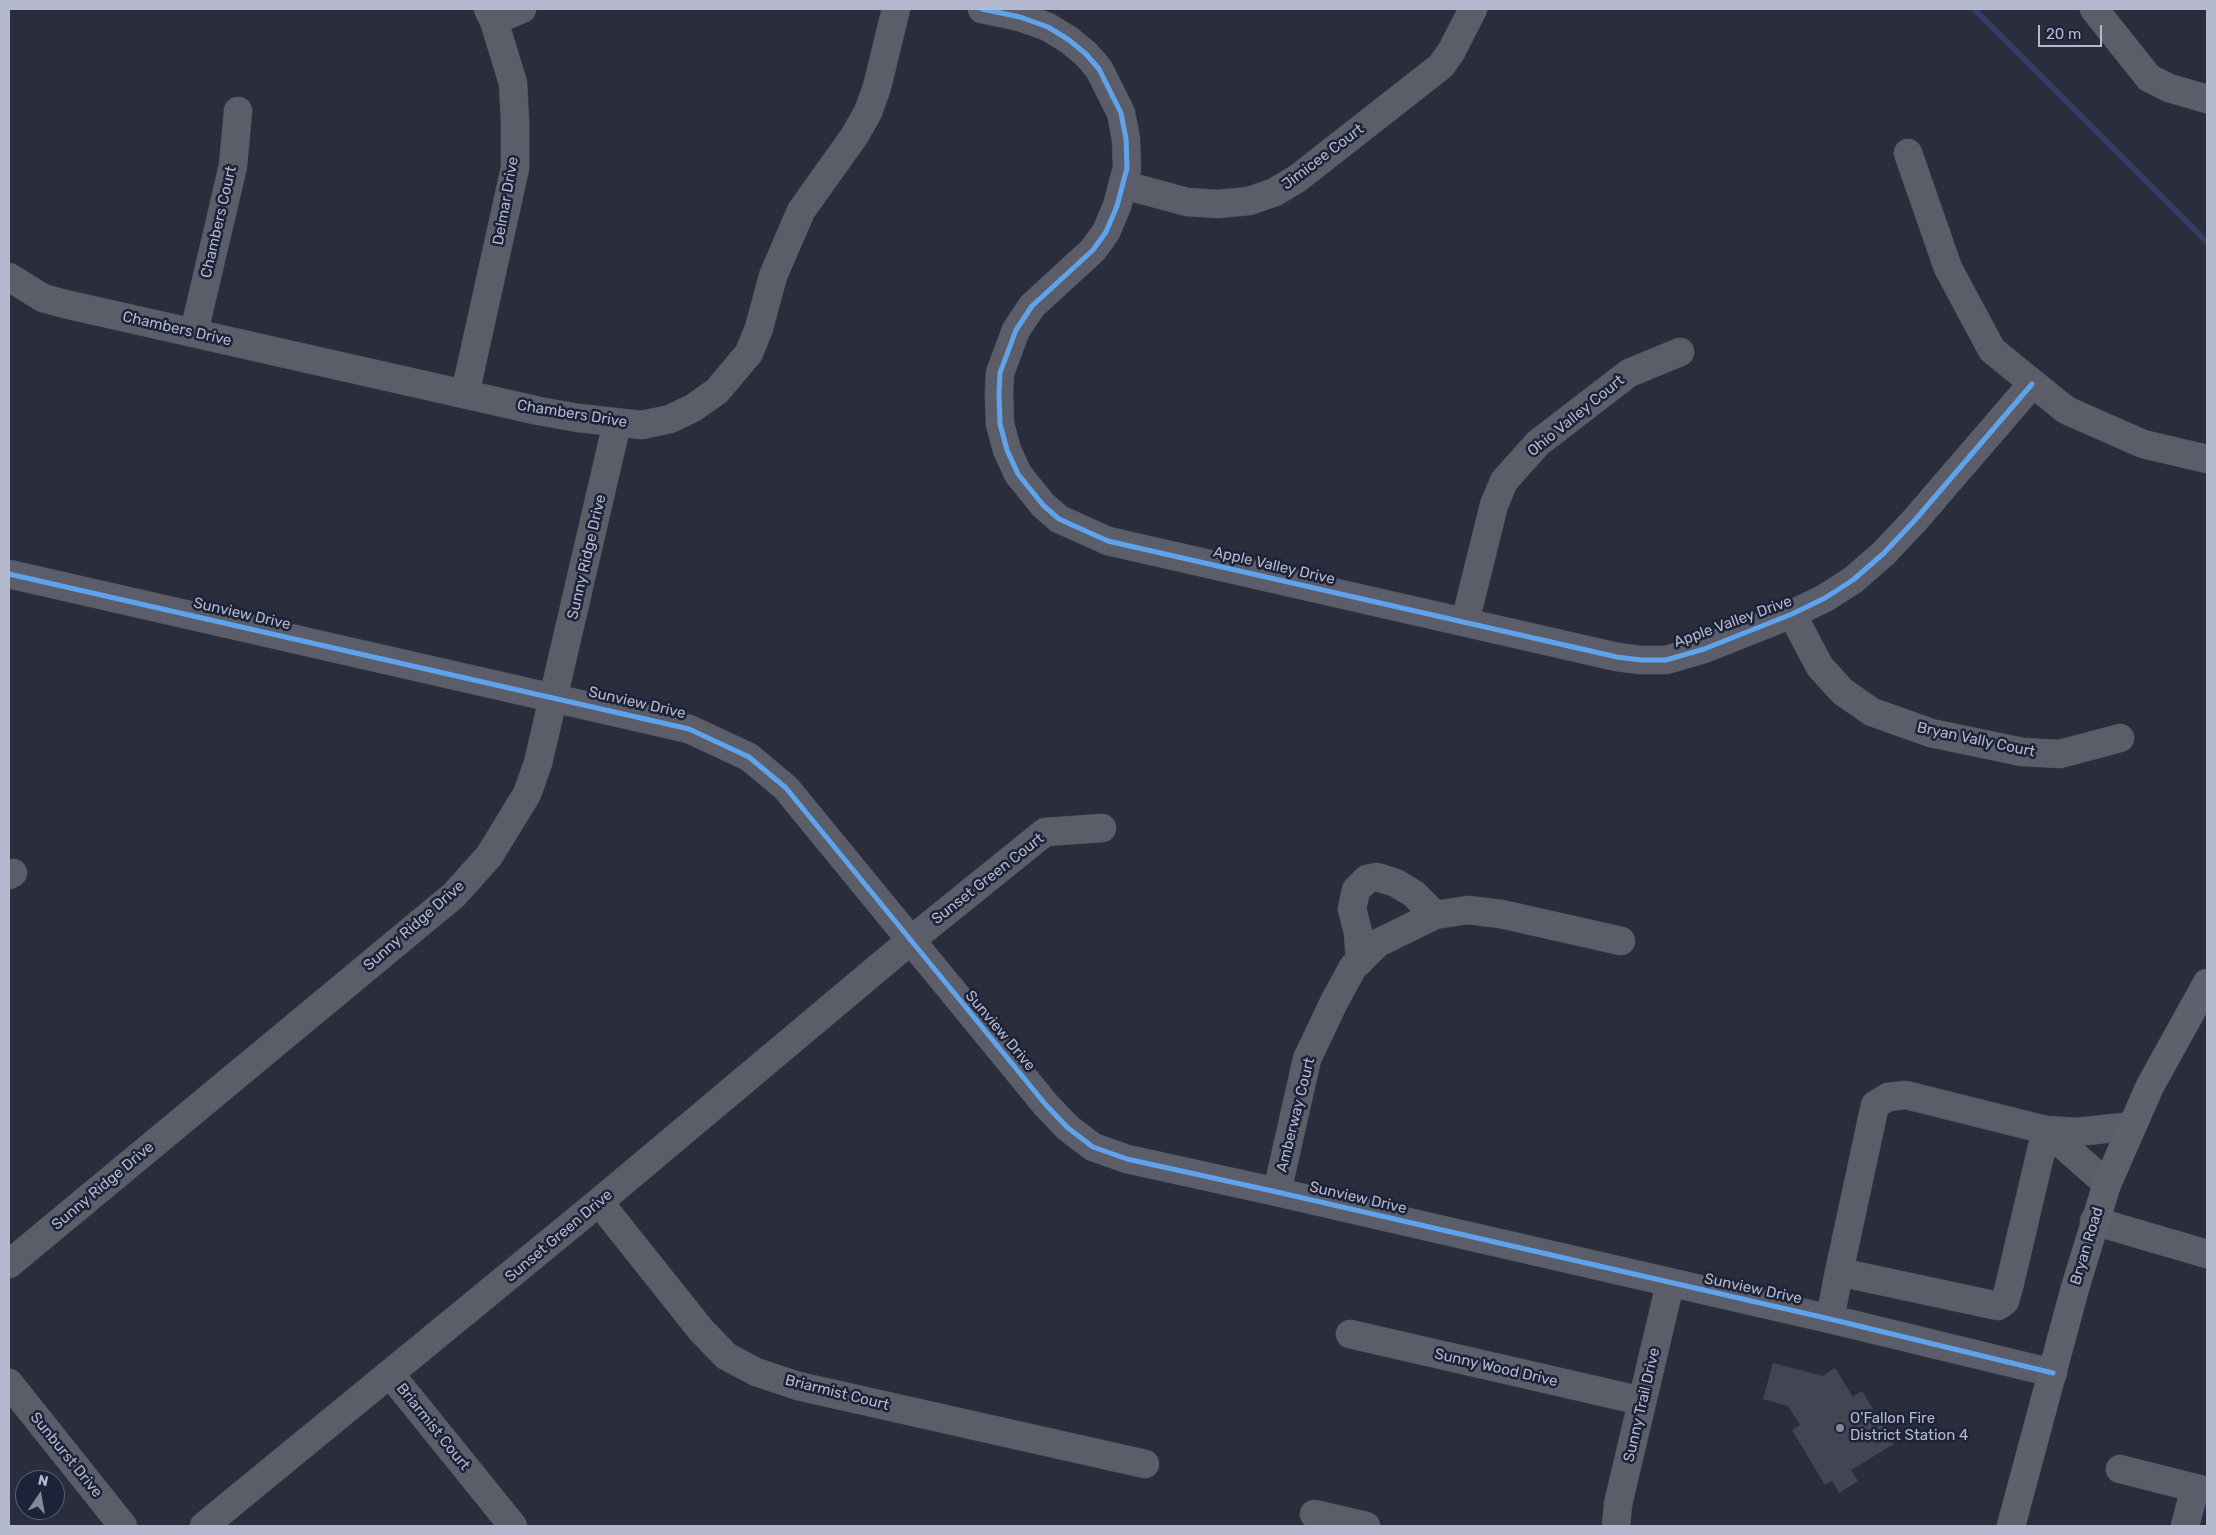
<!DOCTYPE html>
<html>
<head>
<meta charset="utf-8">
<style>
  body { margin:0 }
  #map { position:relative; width:2216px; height:1535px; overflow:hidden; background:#2a2e3c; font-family:Rubik,sans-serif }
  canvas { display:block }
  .frame { position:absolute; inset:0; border:10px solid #b5b9cd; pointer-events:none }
  .north { position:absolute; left:15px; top:1470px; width:50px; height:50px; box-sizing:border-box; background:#1c2238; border:1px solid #595e74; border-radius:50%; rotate:12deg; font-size:14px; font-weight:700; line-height:20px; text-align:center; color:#b5b9cd }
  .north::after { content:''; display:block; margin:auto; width:18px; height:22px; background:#84889a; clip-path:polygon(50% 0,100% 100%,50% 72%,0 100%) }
  .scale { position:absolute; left:2038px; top:25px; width:64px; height:22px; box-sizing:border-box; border:2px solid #b5b9cd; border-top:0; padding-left:6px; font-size:15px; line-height:18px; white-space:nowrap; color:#b5b9cd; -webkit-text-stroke:4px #1c2238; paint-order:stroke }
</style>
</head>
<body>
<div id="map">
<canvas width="2216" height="1535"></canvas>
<div class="frame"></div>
<div class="north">N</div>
<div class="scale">20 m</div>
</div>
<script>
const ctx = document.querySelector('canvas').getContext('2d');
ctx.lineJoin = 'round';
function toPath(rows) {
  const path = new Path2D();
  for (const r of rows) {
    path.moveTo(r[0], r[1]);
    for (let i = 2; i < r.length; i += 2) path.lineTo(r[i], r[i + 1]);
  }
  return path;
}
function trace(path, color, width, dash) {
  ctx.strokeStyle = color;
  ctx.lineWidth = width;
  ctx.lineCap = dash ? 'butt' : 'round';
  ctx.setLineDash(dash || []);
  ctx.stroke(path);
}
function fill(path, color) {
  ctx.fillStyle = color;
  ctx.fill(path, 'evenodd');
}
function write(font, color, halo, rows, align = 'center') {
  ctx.font = font + ' Rubik,sans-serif';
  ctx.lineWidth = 5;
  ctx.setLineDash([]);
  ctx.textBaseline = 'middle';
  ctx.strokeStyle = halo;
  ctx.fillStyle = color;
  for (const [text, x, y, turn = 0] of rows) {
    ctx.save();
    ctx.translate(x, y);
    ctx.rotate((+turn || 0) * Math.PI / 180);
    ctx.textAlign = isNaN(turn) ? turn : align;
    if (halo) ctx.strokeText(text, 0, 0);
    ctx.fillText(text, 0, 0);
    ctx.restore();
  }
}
trace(toPath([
  [1974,9,2207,242]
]), '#333d65', 6);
fill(toPath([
  [1773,1363,1823,1376,1835,1368,1853,1397,1862,1391,1894,1444,1851,1470,1858,1481,1839,1493,1832,1481,1825,1485,1792,1430,1800,1425,1788,1406,1763,1399]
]), '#424652');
const minor = toPath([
  [982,9,1020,17,1048,27,1069,40,1086,54,1099,69,1121,113,1126,139,1127,168,1117,206,1106,232,1093,250,1032,306,1016,330,1000,373,999,393,1000,424,1007,450,1018,474,1043,505,1059,519,1108,541,1617,657,1641,660,1666,660,1704,649,1792,614,1825,598,1853,580,1884,553,1915,520,2032,384],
  [2094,9,2149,78,2169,88,2207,99],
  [494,21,522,9],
  [1908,153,1948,268,1992,350,2066,410,2143,444,2207,459],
  [1124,185,1187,202,1218,204,1249,201,1275,192,1298,178,1441,66,1451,52,1473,9],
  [9,277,43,298,65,304,539,411,578,418,642,425,670,419,693,408,717,391,749,353,759,328,773,276,801,211,855,135,868,112,877,87,896,9],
  [194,332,233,166,238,111],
  [465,394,515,168,515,121,513,83,494,21,488,9],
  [9,574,689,729,749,757,786,788,1046,1105,1068,1128,1093,1147,1127,1159,1277,1192,1830,1319,2053,1373],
  [1792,614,1820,667,1843,692,1872,712,1931,733,2022,752,2060,754,2120,738],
  [1465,622,1494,505,1504,481,1538,443,1629,373,1680,352],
  [9,875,13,873],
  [1360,961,1358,932,1352,909,1356,890,1367,879,1377,877,1396,883,1414,894,1435,915],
  [2046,1130,2077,1132,2132,1126],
  [2046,1130,2107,1184],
  [1277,1192,1307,1059,1334,1002,1353,967,1378,943,1435,915,1468,910,1501,914,1621,941],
  [599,1202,701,1330,726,1356,756,1372,798,1386,1145,1464],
  [2094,1221,2207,1254],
  [9,1264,454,895,489,856,527,794,538,763,617,423],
  [1830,1319,1839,1272,1875,1105,1888,1097,1906,1095,2046,1130,2009,1287,2005,1301,1998,1306,1839,1272],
  [1350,1334,1642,1401],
  [391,1375,513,1526],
  [9,1383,123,1526],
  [2120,1469,2207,1491],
  [1314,1514,1366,1526],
  [204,1526,599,1202,910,941,1045,832,1102,828],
  [1616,1526,1618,1504,1670,1284],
  [2185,1526,2195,1488]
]);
const major = toPath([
  [2011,1526,2075,1288,2107,1184,2150,1086,2207,983]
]);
trace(minor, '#474a55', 29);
trace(major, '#484b58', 29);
trace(minor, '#5b5e69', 28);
trace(major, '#5e606b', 28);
trace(toPath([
  [982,9,1020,17,1048,27,1069,40,1086,54,1099,69,1121,113,1126,139,1127,168,1117,206,1106,232,1093,250,1032,306,1016,330,1000,373,999,393,1000,424,1007,450,1018,474,1043,505,1059,519,1108,541,1617,657,1641,660,1666,660,1704,649,1792,614,1825,598,1853,580,1884,553,1915,520,2032,384],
  [9,574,689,729,749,757,786,788,1046,1105,1068,1128,1093,1147,1127,1159,1277,1192,1830,1319,2053,1373]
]), '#60a3ed', 5);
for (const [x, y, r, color] of [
  [1840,1428,5,"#84889a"]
]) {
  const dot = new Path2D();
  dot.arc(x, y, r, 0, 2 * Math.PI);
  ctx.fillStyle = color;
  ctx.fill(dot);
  trace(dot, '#1c2238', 2);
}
write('15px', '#b5b9cd', '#1c2238', [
  ["Jimicee Court",1323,157,-37],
  ["Delmar Drive",506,201,-80],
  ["Chambers Court",219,222,-77],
  ["Chambers Drive",177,329,13],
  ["Chambers Drive",572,414,9],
  ["Ohio Valley Court",1576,416,-39],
  ["Sunny Ridge Drive",587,557,-77],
  ["Apple Valley Drive",1274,566,13],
  ["Sunview Drive",242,614,13],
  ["Apple Valley Drive",1733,622,-20],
  ["Sunview Drive",637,703,13],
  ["Bryan Vally Court",1976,740,12],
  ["Sunset Green Court",988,879,-38],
  ["Sunny Ridge Drive",414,926,-41],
  ["Sunview Drive",1000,1031,50],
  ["Amberway Court",1296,1115,-76],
  ["Sunny Ridge Drive",103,1186,-40],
  ["Sunview Drive",1358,1198,13],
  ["Sunset Green Drive",559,1236,-40],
  ["Bryan Road",2087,1246,-73],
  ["Sunview Drive",1753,1289,12],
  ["Sunny Wood Drive",1496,1368,13],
  ["Briarmist Court",837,1393,14],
  ["Sunny Trail Drive",1642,1405,-77],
  ["Briarmist Court",433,1427,51],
  ["Sunburst Drive",66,1455,51]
]);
write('15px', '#b5b9cd', '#1c2238', [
  ["O'Fallon Fire",1850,1419],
  ["District Station 4",1850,1436]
], 'left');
</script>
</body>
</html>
